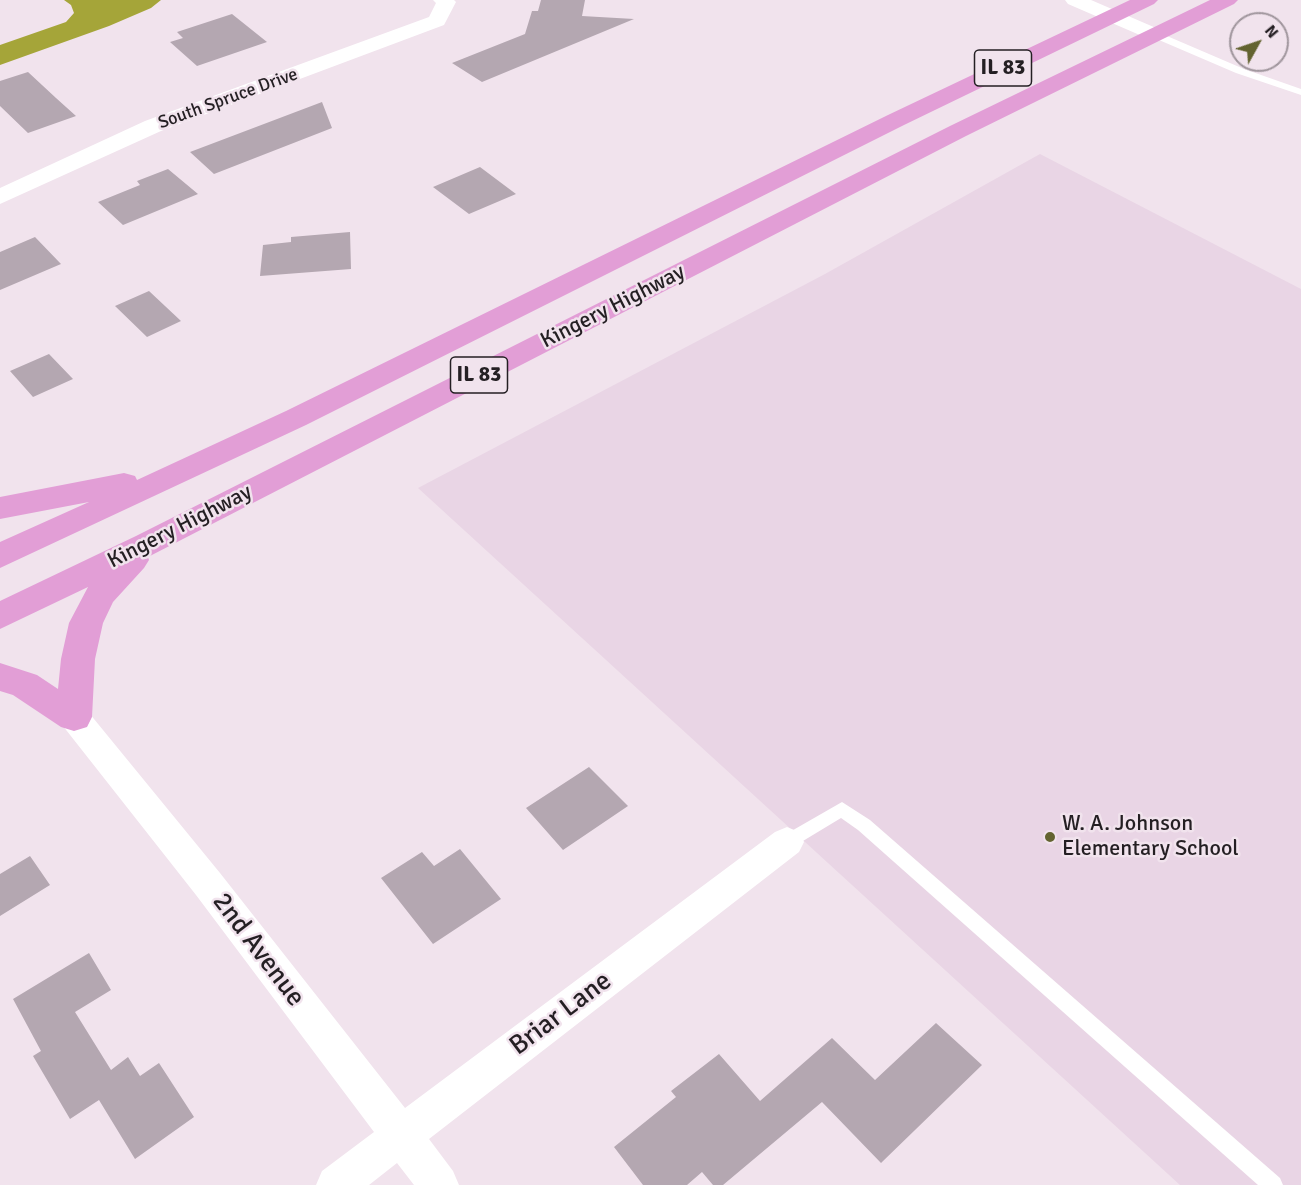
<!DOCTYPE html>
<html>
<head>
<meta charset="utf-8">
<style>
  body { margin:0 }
  #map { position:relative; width:1301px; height:1185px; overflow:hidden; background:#f1e3ed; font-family:Signika,sans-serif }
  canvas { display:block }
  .north { position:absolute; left:1229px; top:12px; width:60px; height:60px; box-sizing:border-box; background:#f1e3ed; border:2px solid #9f959c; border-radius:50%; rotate:50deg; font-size:16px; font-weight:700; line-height:24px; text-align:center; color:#241f23 }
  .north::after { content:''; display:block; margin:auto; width:21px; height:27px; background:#636330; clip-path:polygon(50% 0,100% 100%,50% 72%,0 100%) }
</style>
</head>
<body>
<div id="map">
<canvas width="1301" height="1185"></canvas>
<div class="north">N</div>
</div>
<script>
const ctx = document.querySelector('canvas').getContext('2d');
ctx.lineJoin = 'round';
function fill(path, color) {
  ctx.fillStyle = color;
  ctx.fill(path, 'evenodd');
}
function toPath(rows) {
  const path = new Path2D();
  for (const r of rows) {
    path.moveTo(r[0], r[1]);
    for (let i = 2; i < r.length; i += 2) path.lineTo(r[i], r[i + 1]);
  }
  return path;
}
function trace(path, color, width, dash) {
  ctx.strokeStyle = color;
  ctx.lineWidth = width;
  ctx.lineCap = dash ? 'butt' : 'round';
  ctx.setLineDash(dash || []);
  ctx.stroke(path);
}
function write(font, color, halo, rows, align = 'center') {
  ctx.font = font + ' Signika,sans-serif';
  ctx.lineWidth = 5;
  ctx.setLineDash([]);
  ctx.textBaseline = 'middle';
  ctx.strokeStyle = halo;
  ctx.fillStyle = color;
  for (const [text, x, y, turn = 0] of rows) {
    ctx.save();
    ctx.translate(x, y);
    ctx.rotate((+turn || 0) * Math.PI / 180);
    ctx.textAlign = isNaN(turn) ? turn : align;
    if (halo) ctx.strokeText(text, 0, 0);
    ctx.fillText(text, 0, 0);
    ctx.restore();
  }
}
fill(toPath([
  [1040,154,1301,289,1301,1185,1180,1185,418,488,825,274]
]), '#e9d5e5');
fill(toPath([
  [64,0,161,0,151,8,109,26,0,65,0,45,66,22,74,13,71,5]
]), '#a5a539');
fill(toPath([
  [541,0,585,0,582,16,634,19,482,82,452,63,525,34,532,11,538,11],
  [232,14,267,42,197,66,170,42,183,38,177,32],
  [28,72,56,98,76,116,28,133,0,106,0,81],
  [322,102,332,128,214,174,190,152],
  [480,167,516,194,469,214,433,187],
  [168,169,198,194,123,225,98,202,140,185,137,181],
  [350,232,351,269,260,276,263,245,291,242,291,237],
  [35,237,61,264,0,290,0,252],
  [149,291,181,321,147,337,115,306],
  [49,354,73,379,33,397,10,371],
  [589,767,628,806,563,850,526,808],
  [460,849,501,899,433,944,381,878,422,852,434,866],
  [30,856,50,885,0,916,0,874],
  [89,953,111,990,75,1012,111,1070,128,1057,140,1076,159,1063,194,1117,135,1159,99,1100,70,1119,33,1056,41,1051,13,999],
  [936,1023,982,1065,881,1163,822,1102,723,1185,713,1185,702,1172,687,1185,643,1185,614,1147,676,1097,671,1091,719,1054,760,1101,832,1038,875,1080]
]), '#b4a7b1');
fill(toPath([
  [1152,33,1160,33,1244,69,1301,89,1301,95,1236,73,1152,37,1152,33],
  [842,802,870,820,1280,1178,1283,1185,1258,1185,858,830,841,818,793,847,787,849,781,847,778,842,781,837,842,802]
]), '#fff');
fill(toPath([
  [433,0,454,0,456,2,444,25,161,131,0,204,0,188,145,121,429,17,436,3,433,0],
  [1065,0,1091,0,1163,31,1166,35,1163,39,1156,41,1149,39,1068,4,1065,0],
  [74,704,85,708,220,873,405,1108,775,832,787,827,799,832,804,842,799,852,429,1139,453,1171,459,1185,414,1185,397,1163,369,1185,316,1185,322,1171,374,1132,196,895,63,726,58,717,63,708,74,704]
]), '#fff');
fill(toPath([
  [1130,0,1158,0,1154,4,904,125,306,425,0,568,0,542,89,502,0,519,0,497,124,473,135,476,137,480,286,411,888,115,1130,0],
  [1210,0,1238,0,1234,4,966,136,148,557,149,560,144,568,113,602,103,623,95,659,92,717,87,727,74,731,61,727,13,695,0,691,0,663,37,675,58,689,61,659,69,623,88,587,0,629,0,601,136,536,950,126,1210,0]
]), '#e29ed6');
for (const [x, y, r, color] of [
  [1050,837,6,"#636330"]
]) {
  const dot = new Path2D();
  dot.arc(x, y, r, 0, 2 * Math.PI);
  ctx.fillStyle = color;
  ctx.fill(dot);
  trace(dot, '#f1e3ed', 2);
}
write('18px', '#241f23', '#f1e3ed', [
  ["South Spruce Drive",228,99,-20]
]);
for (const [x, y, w] of [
  [1003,68,57],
  [479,375,57]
]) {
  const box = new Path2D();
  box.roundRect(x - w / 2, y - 18, w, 36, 4.5);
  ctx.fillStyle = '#f1e3ed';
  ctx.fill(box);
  trace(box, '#241f23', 1.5);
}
write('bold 21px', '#241f23', null, [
  ["IL 83",1003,68],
  ["IL 83",479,375]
]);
write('22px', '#241f23', '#f1e3ed', [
  ["Kingery Highway",613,307,-27],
  ["Kingery Highway",180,527,-27]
]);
write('22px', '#241f23', '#f1e3ed', [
  ["W. A. Johnson",1062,824],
  ["Elementary School",1062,849]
], 'left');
write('27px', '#241f23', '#f1e3ed', [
  ["2nd Avenue",258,950,53],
  ["Briar Lane",561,1014,-37]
]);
</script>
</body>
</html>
